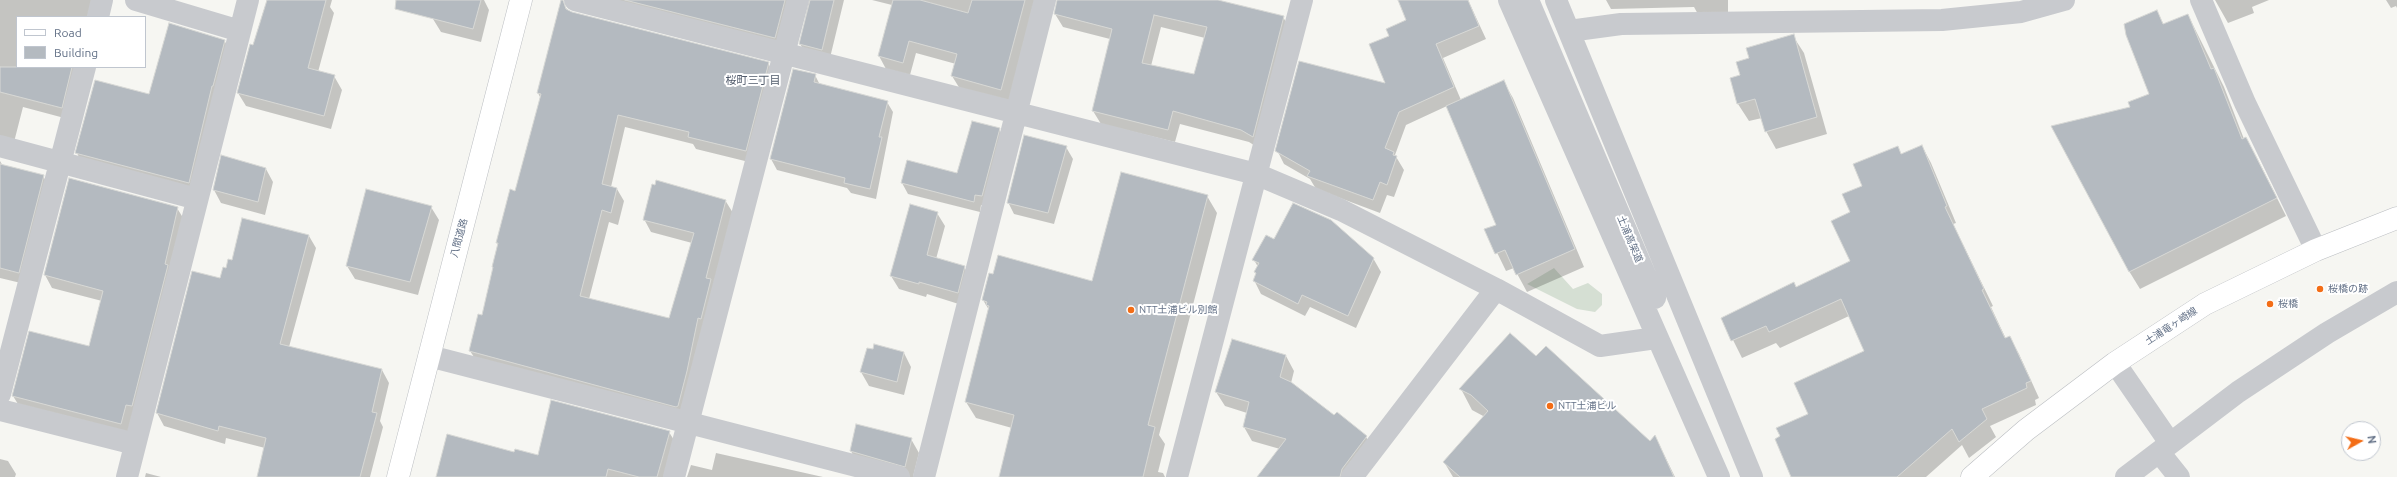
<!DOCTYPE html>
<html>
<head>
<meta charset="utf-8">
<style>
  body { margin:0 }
  #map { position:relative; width:2397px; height:477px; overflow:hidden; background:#f6f6f2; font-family:Ubuntu,sans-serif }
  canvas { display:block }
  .legend { position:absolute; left:16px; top:16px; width:130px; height:52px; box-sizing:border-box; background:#fff; border:1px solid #c0c6cf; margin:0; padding:5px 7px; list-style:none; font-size:12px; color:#627086 }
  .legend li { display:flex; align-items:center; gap:8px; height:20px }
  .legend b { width:20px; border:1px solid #c0c6cf }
  .north { position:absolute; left:2341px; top:421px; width:40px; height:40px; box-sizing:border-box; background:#fff; border:1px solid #c0c6cf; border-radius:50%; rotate:82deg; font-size:11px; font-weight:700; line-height:16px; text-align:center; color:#627086 }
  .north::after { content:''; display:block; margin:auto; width:14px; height:18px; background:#f36d16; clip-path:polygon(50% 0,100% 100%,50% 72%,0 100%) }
</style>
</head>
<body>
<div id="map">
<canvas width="2397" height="477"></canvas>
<ul class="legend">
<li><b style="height:5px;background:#fff"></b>Road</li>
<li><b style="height:11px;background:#b4bac0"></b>Building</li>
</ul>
<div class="north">N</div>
</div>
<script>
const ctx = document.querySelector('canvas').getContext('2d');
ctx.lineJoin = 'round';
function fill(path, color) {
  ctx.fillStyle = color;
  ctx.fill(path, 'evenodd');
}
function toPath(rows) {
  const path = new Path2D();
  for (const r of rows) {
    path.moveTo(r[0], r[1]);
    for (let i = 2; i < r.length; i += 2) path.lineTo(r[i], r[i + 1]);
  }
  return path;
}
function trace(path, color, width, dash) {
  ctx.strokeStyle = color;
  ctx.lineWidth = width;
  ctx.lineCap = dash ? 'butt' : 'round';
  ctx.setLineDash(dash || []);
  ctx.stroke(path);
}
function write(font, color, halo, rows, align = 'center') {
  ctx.font = font + ' Ubuntu,"Noto Sans JP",sans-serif';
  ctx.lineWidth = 4;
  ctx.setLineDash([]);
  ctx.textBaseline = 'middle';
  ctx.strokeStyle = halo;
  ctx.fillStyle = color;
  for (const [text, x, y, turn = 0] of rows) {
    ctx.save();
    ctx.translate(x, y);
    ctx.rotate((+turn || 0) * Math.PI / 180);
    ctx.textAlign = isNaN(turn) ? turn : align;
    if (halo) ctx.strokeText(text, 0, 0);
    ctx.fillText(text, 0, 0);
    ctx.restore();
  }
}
fill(toPath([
  [1554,268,1573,289,1588,283,1602,294,1602,305,1595,312,1577,309,1527,284]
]), '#d5dfd3');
fill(toPath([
  [0,0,100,0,95,17,17,17,17,67,81,67,68,119,23,107,13,146,0,149],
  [267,0,332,0,330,7,334,13,318,72,334,76,342,90,331,129,246,106,238,93],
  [437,0,484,0,489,10,481,42,441,32,433,19],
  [576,0,844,0,829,62,808,57,800,44,809,0,802,1,782,50],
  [872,0,1216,0,1283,17,1291,30,1260,149,1249,142,1180,124,1175,142,1101,124,1093,111,1110,39,1063,27,1055,14,1057,0,1049,1,1008,102,960,89,952,76,956,64,916,53,910,75,886,69,879,56,892,5],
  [1161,27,1205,38,1194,75,1151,66],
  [1399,0,1468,0,1486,39,1443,58,1461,100,1503,81,1513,98,1584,267,1527,292,1514,268,1506,271,1486,230,1497,225,1447,106,1406,125,1395,155,1404,170,1394,197,1387,195,1380,213,1316,189,1310,179,1284,164,1277,150,1386,85,1390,37,1408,21],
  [1606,0,1728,0,1728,26,1704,25,1694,7,1611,9],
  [2215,0,2269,0,2252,7,2254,13,2228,23],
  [2386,0,2397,0,2397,8,2396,6,2391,8],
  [565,7,571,13,768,63,775,76,753,163,696,149,693,144,625,127,611,187,617,189,624,201,618,225,609,222,589,299,670,319,692,243,651,232,644,219,725,200,733,213,685,418,478,363,470,351,483,316,494,269,493,267,498,245,497,243,515,192,541,99,538,93],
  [2157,12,2164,25,2188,15,2224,87,2244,139,2246,138,2256,156,2286,216,2140,289,2129,271,2131,107,2150,94],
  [1793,36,1804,53,1827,134,1776,149,1766,131,1762,118,1749,121,1738,104,1731,79,1741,76,1750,59],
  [224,40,232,54,196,196,84,167,77,153],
  [815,75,820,85,887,102,893,112,876,199,851,193,847,188,777,170,771,159],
  [999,129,1005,140,988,207,981,205,980,212,908,194,902,183,958,174],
  [1922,146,1931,163,1956,223,1953,224,1993,306,1991,307,2006,339,2009,337,2019,354,2039,398,2035,400,2036,405,1990,426,1996,437,1969,458,1962,445,1926,477,1792,477,1810,415,1865,352,1849,316,1780,348,1776,343,1742,358,1722,318,1796,288,1852,261,1851,212,1863,187,1897,148,1902,155],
  [1066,147,1073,159,1054,224,1014,214,1008,202],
  [0,161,3,166,43,176,50,188,25,284,0,278],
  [266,169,273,182,265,215,221,203,214,190],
  [1207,196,1217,213,1159,435,1165,444,1158,472,1163,473,1165,477,1000,477,1012,428,976,418,966,402,989,310,983,300,1093,282],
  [431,207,439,220,418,295,355,279,347,266],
  [177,208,185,221,128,436,21,409,13,396,90,348,102,301,52,288,45,275],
  [937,213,945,226,936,259,964,267,972,280,965,306,927,294,926,297,899,289,891,276],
  [309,236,316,248,289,347,382,370,389,383,380,421,383,427,370,477,258,477,265,448,226,438,225,444,164,426,157,413,221,280,233,261],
  [1275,241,1373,258,1381,272,1356,328,1310,307,1305,316,1261,294,1254,280,1258,267,1254,260],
  [867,349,904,353,911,367,904,395,869,386,861,372],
  [1286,356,1294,371,1291,383,1335,417,1337,414,1366,437,1375,452,1356,477,1259,477,1280,449,1252,441,1244,427,1247,413,1225,406,1216,392],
  [1461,389,1650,442,1655,436,1675,477,1453,477,1444,462,1485,417,1472,410],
  [857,426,911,439,919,453,913,477,904,477,858,465,851,451],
  [669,432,677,445,672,477,438,477,515,454,539,456],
  [716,453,823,477,687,477,691,465,712,470],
  [0,459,8,461,16,474,15,477,0,477],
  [146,473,161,477,145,477]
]), '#0003');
const building = toPath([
  [267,0,326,0,308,68,335,75,324,116,237,93,250,44,253,45,267,0],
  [396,0,481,0,473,29,395,9,396,0],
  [561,0,563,0,566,9,572,12,769,62,746,151,688,137,689,132,618,115,602,184,617,188,611,213,602,210,580,296,669,318,694,233,643,220,652,184,655,185,656,180,726,200,706,278,711,279,701,319,698,318,687,371,678,406,676,407,469,351,478,314,482,315,493,267,492,267,498,243,496,243,510,189,515,191,541,94,537,93,561,0],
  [625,0,785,0,775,38,625,0],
  [810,0,834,0,822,50,799,44,810,0],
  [893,0,920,0,968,13,972,0,1025,0,1001,90,951,76,957,54,909,41,903,63,878,56,893,0],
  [1057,0,1218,0,1284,16,1253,137,1241,130,1173,111,1168,130,1092,111,1112,29,1054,14,1057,0],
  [1154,15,1207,27,1194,74,1142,63,1154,15],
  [1398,0,1468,0,1479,26,1436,44,1454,87,1399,112,1385,148,1394,152,1393,155,1397,156,1387,185,1380,182,1373,200,1307,176,1310,171,1275,151,1299,61,1385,83,1369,44,1389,36,1386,29,1406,20,1398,0],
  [2157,10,2163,24,2188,14,2211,69,2214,68,2242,139,2246,137,2277,198,2129,272,2051,126,2130,107,2128,102,2149,94,2126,35,2124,24,2157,10],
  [169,23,225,40,213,86,212,86,189,183,75,153,95,80,149,94,169,23],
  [1794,34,1817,117,1765,132,1755,99,1737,104,1730,78,1740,75,1736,62,1749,58,1746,48,1794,34],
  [0,67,72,67,62,108,0,92,0,67],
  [793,69,816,74,814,82,888,101,879,137,882,137,870,189,844,183,845,178,770,159,793,69],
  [1504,80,1575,249,1516,275,1505,250,1495,254,1484,229,1496,225,1446,106,1504,80],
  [972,121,1000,128,982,196,975,195,974,202,901,183,907,160,957,173,972,121],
  [1024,135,1067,146,1048,213,1007,203,1024,135],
  [1922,145,1947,206,1945,207,1984,289,1982,290,2005,338,2010,336,2031,381,2026,383,2027,388,1982,409,1987,419,1959,442,1952,429,1897,477,1791,477,1775,439,1780,436,1776,428,1808,414,1794,383,1864,351,1841,299,1769,332,1766,326,1731,341,1721,318,1794,282,1796,287,1850,261,1831,221,1850,212,1842,194,1862,186,1853,164,1898,146,1901,154,1922,145],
  [221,155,266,168,258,202,213,190,221,155],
  [0,164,44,175,19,273,0,268,0,164],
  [1121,172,1208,195,1148,425,1155,427,1143,477,999,477,1014,415,965,402,989,306,986,305,987,302,982,300,989,273,993,274,998,255,1092,281,1121,172],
  [69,178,178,207,165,264,168,265,132,406,126,405,121,424,12,396,29,331,89,346,103,291,44,275,69,178],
  [366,189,432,206,410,282,346,266,366,189],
  [1293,203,1331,220,1374,258,1348,316,1302,295,1298,304,1253,281,1256,273,1254,272,1259,263,1252,260,1266,235,1274,239,1293,203],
  [910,204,938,212,927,255,965,266,958,293,919,282,919,284,890,276,910,204],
  [242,218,309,235,280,344,382,369,372,412,377,413,360,477,257,477,266,438,219,426,218,431,156,413,192,271,220,278,223,267,226,268,228,259,232,260,242,218],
  [1510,333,1536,356,1546,346,1650,441,1655,435,1674,477,1460,477,1443,462,1488,411,1471,395,1459,389,1510,333],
  [1232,339,1286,355,1280,377,1291,382,1334,415,1337,412,1367,436,1342,469,1340,477,1257,477,1286,439,1243,427,1249,402,1215,392,1232,339],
  [874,344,904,352,897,382,860,372,867,348,873,349,874,344],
  [551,400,670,431,657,477,639,477,608,469,606,477,436,477,447,434,514,452,515,449,538,455,551,400],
  [856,424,912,438,905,467,850,451,856,424]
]);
fill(building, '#b4bac0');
trace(building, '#d7d8d5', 1);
const major = toPath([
  [398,477,521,0],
  [1972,477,2026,430,2115,363,2205,304,2316,250,2397,218]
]);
trace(major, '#babdc1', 23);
trace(toPath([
  [136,0,240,31],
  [575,0,1256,174,1341,210,1496,289,1600,346,1656,338],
  [1509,0,1719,477],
  [1528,0,1655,298],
  [1556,0,1752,477],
  [2201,0,2245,103,2316,250],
  [98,17,102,0],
  [1569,31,1621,24,1942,20,2021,12,2064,0],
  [0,146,197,199],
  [429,356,899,477],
  [2115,363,2170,443],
  [0,394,85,67],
  [0,410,135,444],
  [2159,452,2179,477],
  [127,477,248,0],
  [674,477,798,0],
  [924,477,1045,0],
  [1177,477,1302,0],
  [1352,477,1496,289],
  [2126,477,2238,392,2327,333,2397,292]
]), '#c8cace', 22);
trace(major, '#fff', 22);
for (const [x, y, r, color] of [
  [2320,289,4,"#f36d16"],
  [2270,304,4,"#f36d16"],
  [1131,310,4,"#f36d16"],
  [1550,406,4,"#f36d16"]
]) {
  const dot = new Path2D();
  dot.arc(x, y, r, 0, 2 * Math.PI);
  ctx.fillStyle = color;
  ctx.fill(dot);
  trace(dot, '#fff', 1.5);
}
write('10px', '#627086', '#fff', [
  ["八間道路",459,238,-75],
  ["土浦高架道",1630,239,67],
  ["土浦竜ヶ崎線",2171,326,-33]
]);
write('10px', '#627086', '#fff', [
  ["桜橋の跡",2328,289],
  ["桜橋",2278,304],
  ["NTT土浦ビル別館",1139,310],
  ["NTT土浦ビル",1558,406]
], 'left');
write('11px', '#515b6b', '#fff', [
  ["桜町三丁目",753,80]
]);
</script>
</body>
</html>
